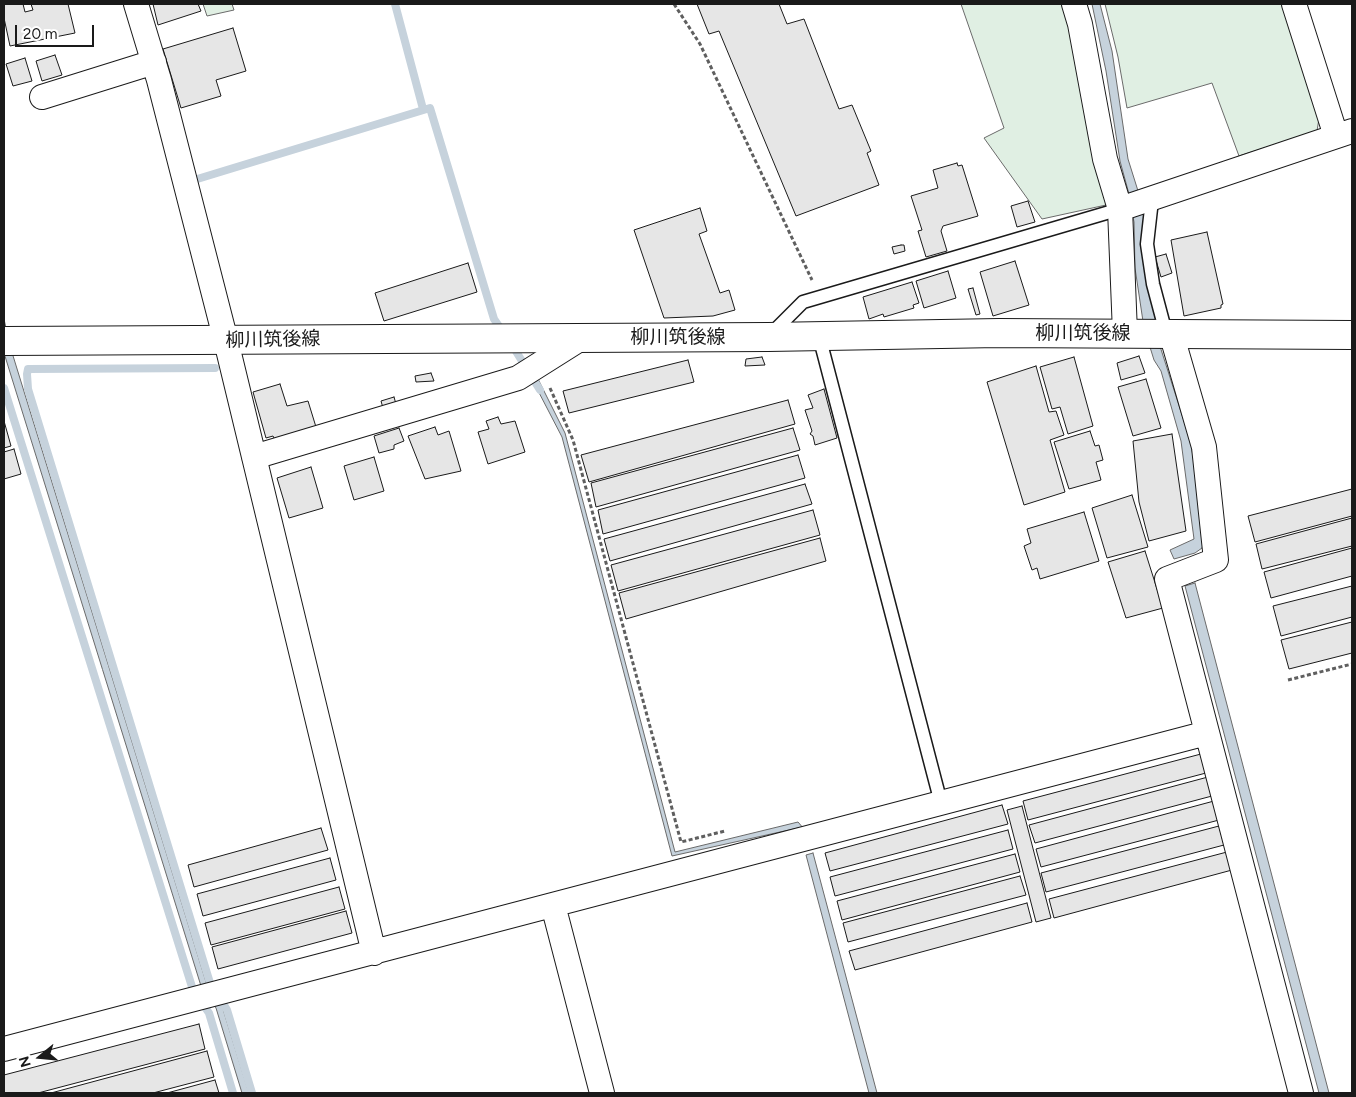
<!DOCTYPE html>
<html>
<head>
<meta charset="utf-8">
<style>
  body { margin:0 }
  #map { position:relative; width:1356px; height:1097px; overflow:hidden; background:#fff; font-family:Figtree,sans-serif }
  canvas { display:block }
  .frame { position:absolute; inset:0; border:5px solid #1a1a1a; pointer-events:none }
  .north { position:absolute; left:15px; top:1032px; width:50px; height:50px; -webkit-text-stroke:4px #fff; paint-order:stroke; rotate:253deg; font-size:14px; font-weight:700; line-height:20px; text-align:center; color:#1a1a1a }
  .north::after { content:''; display:block; margin:auto; width:18px; height:22px; background:#1a1a1a; clip-path:polygon(50% 0,100% 100%,50% 72%,0 100%) }
  .scale { position:absolute; left:15px; top:25px; width:79px; height:22px; box-sizing:border-box; border:2px solid #1a1a1a; border-top:0; padding-left:6px; font-size:15px; line-height:18px; white-space:nowrap; color:#1a1a1a; -webkit-text-stroke:4px #fff; paint-order:stroke }
</style>
</head>
<body>
<div id="map">
<canvas width="1356" height="1097"></canvas>
<div class="frame"></div>
<div class="north">N</div>
<div class="scale">20 m</div>
</div>
<script>
const ctx = document.querySelector('canvas').getContext('2d');
ctx.lineJoin = 'round';
function fill(path, color) {
  ctx.fillStyle = color;
  ctx.fill(path, 'evenodd');
}
function toPath(rows) {
  const path = new Path2D();
  for (const r of rows) {
    path.moveTo(r[0], r[1]);
    for (let i = 2; i < r.length; i += 2) path.lineTo(r[i], r[i + 1]);
  }
  return path;
}
function trace(path, color, width, dash) {
  ctx.strokeStyle = color;
  ctx.lineWidth = width;
  ctx.lineCap = dash ? 'butt' : 'round';
  ctx.setLineDash(dash || []);
  ctx.stroke(path);
}
function write(font, color, halo, rows, align = 'center') {
  ctx.font = font + ' Figtree,"Noto Sans JP",sans-serif';
  ctx.lineWidth = 4;
  ctx.setLineDash([]);
  ctx.textBaseline = 'middle';
  ctx.strokeStyle = halo;
  ctx.fillStyle = color;
  for (const [text, x, y, turn = 0] of rows) {
    ctx.save();
    ctx.translate(x, y);
    ctx.rotate((+turn || 0) * Math.PI / 180);
    ctx.textAlign = isNaN(turn) ? turn : align;
    if (halo) ctx.strokeText(text, 0, 0);
    ctx.fillText(text, 0, 0);
    ctx.restore();
  }
}
const green = toPath([
  [203,4,232,4,234,10,207,16,203,4],
  [961,4,1067,4,1104,179,1106,205,1042,219,984,138,1004,128,961,4],
  [1105,4,1286,4,1320,112,1317,131,1239,156,1212,83,1127,108,1118,57,1105,4]
]);
fill(green, '#e0efe3');
trace(green, '#6a6a6a', 1);
const water = toPath([
  [1092,4,1100,4,1112,51,1128,159,1144,210,1144,268,1157,319,1158,340,1191,443,1205,538,1202,548,1195,553,1174,559,1170,550,1194,539,1181,441,1161,371,1154,360,1144,328,1135,268,1134,222,1129,194,1120,161,1106,71,1092,4],
  [4,319,10,346,207,985,223,1009,249,1093,242,1093,216,1008,201,986,4,353,4,319],
  [539,381,565,433,675,852,798,822,804,829,800,831,798,828,672,856,562,437,534,383,539,381],
  [1195,583,1329,1093,1319,1093,1185,586,1195,583],
  [813,853,877,1093,869,1093,806,855,813,853]
]);
fill(water, '#c6d2dc');
trace(water, '#6a6a6a', 1);
trace(toPath([
  [395,4,423,109],
  [194,180,430,108,494,319,503,332],
  [512,345,540,390],
  [215,368,28,369,27,374,28,389,210,983,227,1010,252,1093],
  [4,388,193,990,209,1013,233,1093]
]), '#c6d2dc', 8);
const building = toPath([
  [4,4,23,4,25,12,33,10,31,4,68,4,75,33,10,46,4,18,4,4],
  [153,4,198,4,201,11,158,25,153,4],
  [697,4,779,4,787,24,804,19,839,109,852,105,871,151,867,153,879,185,796,216,719,31,709,34,697,4],
  [233,28,246,71,216,80,221,96,181,108,163,49,233,28],
  [55,55,62,75,42,81,36,61,55,55],
  [25,58,32,81,13,86,6,64,25,58],
  [957,163,958,166,962,165,978,216,943,226,941,231,947,251,926,257,918,231,922,230,911,196,938,188,933,170,957,163],
  [1028,201,1035,222,1017,227,1011,206,1028,201],
  [700,208,707,231,699,234,720,293,729,290,735,310,713,316,664,318,634,230,700,208],
  [1207,232,1223,304,1221,305,1221,308,1184,316,1171,240,1207,232],
  [901,245,904,245,905,251,894,254,892,247,901,245],
  [1166,254,1172,273,1161,277,1155,257,1166,254],
  [1015,261,1029,305,993,316,980,272,1015,261],
  [468,263,477,292,384,321,375,293,468,263],
  [948,271,956,298,924,308,916,281,948,271],
  [912,282,919,303,913,305,914,308,884,317,883,314,869,319,863,297,912,282],
  [973,288,980,314,976,315,968,289,973,288],
  [1139,356,1145,373,1121,380,1117,363,1139,356],
  [762,357,765,365,745,366,746,359,762,357],
  [1074,357,1093,426,1068,434,1060,407,1052,409,1040,367,1074,357],
  [688,360,694,382,569,413,563,391,688,360],
  [1036,366,1049,412,1056,411,1064,435,1050,440,1065,492,1024,505,987,382,1036,366],
  [431,373,434,381,416,382,415,376,431,373],
  [1146,379,1161,428,1133,436,1118,387,1146,379],
  [280,384,287,406,308,401,316,427,275,440,273,436,266,438,253,392,280,384],
  [824,389,837,438,815,445,813,436,810,434,812,431,805,410,813,408,808,395,824,389],
  [394,397,396,404,383,408,381,401,394,397],
  [788,400,795,424,589,482,581,455,788,400],
  [498,417,501,424,515,421,525,452,488,464,478,432,489,429,486,421,498,417],
  [4,421,11,446,4,448,4,421],
  [435,427,438,435,449,431,461,471,425,479,408,436,435,427],
  [399,428,404,441,394,445,394,449,379,453,374,436,399,428],
  [793,428,800,450,596,507,591,483,793,428],
  [1090,431,1095,446,1099,445,1103,460,1096,462,1101,480,1069,489,1054,442,1090,431],
  [1172,434,1186,531,1149,541,1139,502,1133,441,1172,434],
  [14,449,21,474,4,479,4,452,14,449],
  [798,455,805,478,603,534,598,510,798,455],
  [374,457,384,491,354,500,344,466,374,457],
  [311,467,323,508,289,518,277,478,311,467],
  [805,484,812,504,610,561,604,539,805,484],
  [1352,489,1352,516,1255,542,1248,516,1352,489],
  [1132,495,1148,547,1107,558,1092,508,1132,495],
  [813,510,820,535,618,591,611,565,813,510],
  [1084,512,1099,561,1040,579,1037,568,1032,570,1024,546,1031,543,1027,529,1084,512],
  [1352,518,1352,546,1262,569,1256,544,1352,518],
  [820,538,826,561,626,619,619,593,820,538],
  [1352,548,1352,576,1271,598,1264,572,1352,548],
  [1145,551,1163,608,1126,618,1108,562,1145,551],
  [1352,586,1352,617,1281,636,1273,606,1352,586],
  [1352,622,1352,653,1289,669,1281,640,1352,622],
  [1201,754,1206,773,1028,820,1023,801,1201,754],
  [1208,777,1212,796,1035,843,1029,825,1208,777],
  [1214,801,1219,820,1041,867,1036,849,1214,801],
  [1002,805,1008,824,830,871,825,853,1002,805],
  [1022,806,1051,918,1036,922,1007,810,1022,806],
  [1219,826,1224,845,1046,892,1041,873,1219,826],
  [321,828,328,850,194,887,188,865,321,828],
  [1008,830,1013,849,835,896,830,877,1008,830],
  [1227,852,1232,870,1054,918,1049,899,1227,852],
  [1015,854,1020,872,842,920,837,901,1015,854],
  [330,858,336,880,203,916,197,894,330,858],
  [1020,876,1026,895,848,942,843,923,1020,876],
  [339,887,345,909,211,945,205,923,339,887],
  [1027,903,1032,922,855,970,849,951,1027,903],
  [346,911,352,933,218,969,212,947,346,911],
  [199,1024,205,1049,38,1093,4,1093,4,1075,199,1024],
  [207,1051,214,1077,153,1093,51,1093,207,1051],
  [215,1080,219,1093,167,1093,215,1080]
]);
fill(building, '#e6e6e6');
trace(building, '#1a1a1a', 1);
const lane = toPath([
  [1152,200,1147,244,1153,284,1166,333],
  [771,334,803,302,1120,209],
  [819,336,941,803]
]);
const street = toPath([
  [136,4,159,80,226,341,374,953],
  [1074,4,1080,24,1105,159,1120,209,1125,333],
  [1294,4,1336,136],
  [42,97,154,62],
  [1120,209,1352,131],
  [1171,333,1204,447,1216,560,1167,579,1301,1093],
  [254,457,518,378,583,337],
  [553,905,602,1093],
  [4,1049,1207,733]
]);
const secondary = toPath([
  [4,341,768,337,999,333,1352,335]
]);
trace(lane, '#1a1a1a', 15);
trace(street, '#1a1a1a', 26);
trace(secondary, '#1a1a1a', 30);
trace(toPath([
  [674,4,700,44,812,280],
  [550,388,573,440,681,842,725,831],
  [1288,680,1352,664]
]), '#5f5f5f', 3, [4, 2.5]);
trace(lane, '#fff', 12);
trace(street, '#fff', 24);
trace(secondary, '#fff', 28);
write('19px', '#1a1a1a', '#fff', [
  ["柳川筑後線",1083,333],
  ["柳川筑後線",678,337],
  ["柳川筑後線",273,340,-1]
]);
</script>
</body>
</html>
